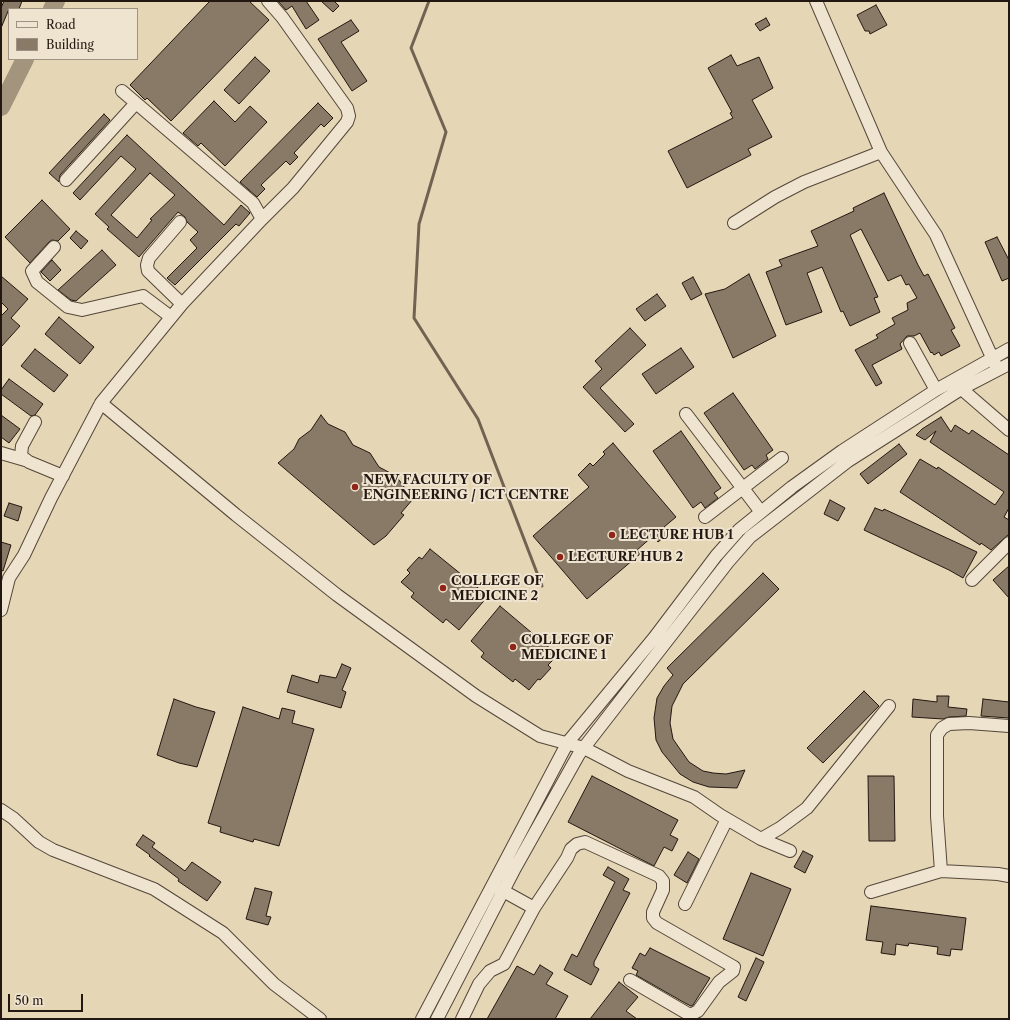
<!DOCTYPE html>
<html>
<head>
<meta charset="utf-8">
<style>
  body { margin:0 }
  #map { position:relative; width:1010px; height:1020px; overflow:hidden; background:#e5d6b5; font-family:"Libre Caslon Text",serif }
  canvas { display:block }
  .frame { position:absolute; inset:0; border:2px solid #231711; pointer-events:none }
  .legend { position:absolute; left:8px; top:8px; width:130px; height:52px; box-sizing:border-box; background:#eee4cf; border:1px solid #9d9283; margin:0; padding:5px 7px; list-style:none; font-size:12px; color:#231711 }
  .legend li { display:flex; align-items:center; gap:8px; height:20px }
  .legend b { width:20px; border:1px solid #9d9283 }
  .scale { position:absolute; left:8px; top:994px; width:75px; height:18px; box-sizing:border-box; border:2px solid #231711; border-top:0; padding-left:5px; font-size:12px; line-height:14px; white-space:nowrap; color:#231711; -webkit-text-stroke:3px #eee4cf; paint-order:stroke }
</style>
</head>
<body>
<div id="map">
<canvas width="1010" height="1020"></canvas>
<div class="frame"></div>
<ul class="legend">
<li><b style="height:5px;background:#eee4cf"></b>Road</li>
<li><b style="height:11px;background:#887a66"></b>Building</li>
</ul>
<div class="scale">50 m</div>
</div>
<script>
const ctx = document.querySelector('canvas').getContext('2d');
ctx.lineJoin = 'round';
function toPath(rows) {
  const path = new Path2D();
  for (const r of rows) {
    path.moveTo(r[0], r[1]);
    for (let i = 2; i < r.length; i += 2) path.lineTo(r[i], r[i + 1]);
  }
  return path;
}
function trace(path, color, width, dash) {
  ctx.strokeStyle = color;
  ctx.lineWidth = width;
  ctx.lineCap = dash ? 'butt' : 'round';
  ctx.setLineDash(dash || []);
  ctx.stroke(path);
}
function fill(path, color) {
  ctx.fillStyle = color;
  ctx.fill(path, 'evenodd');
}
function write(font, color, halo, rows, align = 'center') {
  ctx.font = font + ' "Libre Caslon Text",serif';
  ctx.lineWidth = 4;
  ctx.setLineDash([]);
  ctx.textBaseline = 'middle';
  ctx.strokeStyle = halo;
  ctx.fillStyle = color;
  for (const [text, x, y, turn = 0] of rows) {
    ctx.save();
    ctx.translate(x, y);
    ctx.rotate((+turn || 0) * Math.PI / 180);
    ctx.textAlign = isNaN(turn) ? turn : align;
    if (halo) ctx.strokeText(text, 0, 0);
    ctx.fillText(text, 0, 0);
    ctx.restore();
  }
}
trace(toPath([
  [429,1,411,48,446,132,419,224,414,318,478,419,542,586]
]), '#706352', 3);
trace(toPath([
  [52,9,56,1],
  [1,107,25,59]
]), '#a3957d', 18);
const building = toPath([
  [4,1,22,1,19,9,9,9,1,28,1,8,4,1],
  [210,1,249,1,269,20,171,121,147,98,145,100,130,85,210,1],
  [278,1,306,1,319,20,306,29,292,6,286,10,278,1],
  [321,1,334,1,339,6,333,12,321,1],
  [876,5,887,25,870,34,869,31,865,31,857,15,876,5],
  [766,18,770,25,760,31,755,24,766,18],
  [351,20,359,31,341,42,367,81,352,91,318,39,351,20],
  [731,55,737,66,759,57,773,88,752,100,772,137,748,149,751,155,687,188,668,151,733,118,730,113,732,112,708,68,731,55],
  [255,57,270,71,239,104,224,90,255,57],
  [214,101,235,122,250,106,267,122,225,166,201,143,198,146,183,133,214,101],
  [318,103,333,118,324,127,321,124,294,153,298,157,290,165,286,161,261,185,265,189,257,197,240,182,318,103],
  [104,114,110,120,60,175,59,182,49,173,104,114],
  [127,135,224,225,241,205,250,213,239,226,236,224,175,285,167,278,197,248,190,240,198,232,187,222,185,217,178,212,139,257,107,229,109,227,95,214,136,169,121,156,80,200,73,193,127,135],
  [150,173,175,195,150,219,152,220,137,238,111,215,150,173],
  [884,193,918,265,924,276,928,274,955,328,951,330,960,346,941,356,939,352,934,355,932,352,931,353,920,333,914,336,907,336,900,344,902,349,872,365,882,383,876,386,855,350,878,338,876,335,895,324,892,318,908,310,907,303,917,298,909,284,906,285,901,275,888,281,861,229,850,235,878,297,874,298,880,312,850,326,843,311,841,312,822,267,807,273,822,312,786,325,766,272,782,266,779,260,818,246,811,231,854,211,853,208,884,193],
  [42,200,70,229,58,241,52,240,49,242,30,263,5,237,42,200],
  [76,231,88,241,81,249,70,238,76,231],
  [997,237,1009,260,1009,278,1002,281,985,242,997,237],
  [102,250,116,265,76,301,71,300,58,290,102,250],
  [52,260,61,270,50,281,41,272,52,260],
  [749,274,776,336,733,358,705,294,725,289,749,274],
  [1,276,28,299,11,318,20,326,1,347,1,316,8,309,1,302,1,276],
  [693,277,702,294,691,300,682,283,693,277],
  [657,294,666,306,645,321,636,309,657,294],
  [59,317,94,347,80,364,45,334,59,317],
  [630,328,646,345,600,388,634,424,625,432,583,387,602,369,595,361,630,328],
  [681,348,694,367,656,394,642,374,681,348],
  [35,349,68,375,54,392,21,366,35,349],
  [9,379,43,404,35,415,31,416,1,394,1,390,9,379],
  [733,393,773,450,766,455,768,459,755,469,752,465,744,470,704,413,733,393],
  [1,415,20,429,9,443,1,437,1,415],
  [321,415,328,424,345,432,353,445,370,453,379,467,396,476,413,499,401,513,404,515,386,536,374,545,278,463,294,449,299,439,311,430,321,415],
  [941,417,951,432,955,425,969,434,972,430,1009,455,1009,508,1004,517,1009,520,1009,534,991,550,981,543,980,545,900,492,920,459,937,469,938,467,995,505,1004,492,930,442,936,431,925,440,916,435,922,429,941,417],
  [681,431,721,488,714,493,718,498,705,508,701,502,693,508,653,451,681,431],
  [613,443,676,517,664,527,669,533,658,542,653,536,637,550,640,554,587,599,533,536,589,487,578,475,590,463,593,466,605,454,603,452,613,443],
  [899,444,907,454,868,484,860,474,899,444],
  [830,500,845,508,838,521,824,514,830,500],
  [9,503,22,507,18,521,4,516,9,503],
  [875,508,883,511,884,509,977,552,963,578,949,570,864,530,875,508],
  [1,542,11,545,3,571,1,570,1,542],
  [430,549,488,596,459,630,446,619,443,623,411,597,414,593,401,582,410,573,407,570,419,557,422,559,430,549],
  [1009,566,1009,598,993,580,1009,566],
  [763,573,779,589,683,684,672,706,670,723,673,739,689,762,703,771,713,773,726,774,745,770,737,788,709,787,693,782,680,774,662,752,656,740,654,718,657,698,664,686,673,675,667,668,763,573],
  [500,606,558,655,548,665,551,668,540,680,538,679,529,690,515,679,513,682,481,657,484,653,471,641,500,606],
  [342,664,351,668,342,690,346,692,341,708,287,692,292,675,318,683,320,675,336,678,342,664],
  [864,691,879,706,823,763,807,748,864,691],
  [937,696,949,696,948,707,967,709,966,716,949,717,943,719,912,717,913,699,937,702,937,696],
  [174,699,196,707,215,712,197,767,179,763,157,755,174,699],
  [983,699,1009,702,1009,718,981,716,983,699],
  [243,707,279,719,282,708,295,711,292,723,314,729,279,846,254,839,253,842,220,832,221,827,208,823,243,707],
  [592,776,678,820,670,835,678,839,672,851,664,847,654,866,568,822,592,776],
  [868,776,894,776,895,841,869,841,868,776],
  [143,835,155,843,152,847,185,871,192,862,221,882,207,901,178,881,179,879,149,856,150,855,136,845,143,835],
  [803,851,813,856,805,873,794,867,803,851],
  [688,852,699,859,687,883,674,875,688,852],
  [608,867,629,879,623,890,630,893,594,962,594,966,599,969,591,985,564,970,572,954,577,957,615,882,603,875,608,867],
  [751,873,791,889,763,956,723,939,751,873],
  [255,888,272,892,266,916,271,917,268,925,246,919,255,888],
  [871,906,966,918,962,950,951,949,950,956,937,954,938,947,909,943,908,946,896,944,895,955,881,953,883,942,866,940,871,906],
  [650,948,710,978,693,1005,691,1006,685,1003,636,975,638,971,632,968,640,953,645,956,650,948],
  [756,958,764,962,746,1001,738,997,756,958],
  [540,965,553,973,546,984,568,996,555,1019,487,1019,517,966,534,975,540,965],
  [619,982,638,997,626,1011,637,1019,590,1019,619,982]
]);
fill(building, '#887a66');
trace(building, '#231711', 1);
const minor = toPath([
  [816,1,881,152],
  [66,180,136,103],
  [262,219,293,188,347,122,349,116,347,108,282,17,268,1],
  [180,222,149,258,147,265,148,271,182,304],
  [734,223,775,197,804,182,881,152,936,235,996,366],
  [54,247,32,271,37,282,68,307,82,310,143,296,171,317],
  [910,343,936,390],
  [957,385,1009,430],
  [101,403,236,515,337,595,476,696,540,736,584,748,628,771,694,797,720,815,761,839,790,851],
  [686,414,761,512],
  [35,422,22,446,21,456,29,462,63,476],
  [1,453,25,460],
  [705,517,782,458],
  [972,580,1009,543],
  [1,610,9,578,24,555,51,498,101,403,182,304,262,219,253,203,122,91],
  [1,810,13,818,39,842,53,850,154,889,223,933,274,984,320,1019],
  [761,839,780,828,807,808,889,706],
  [941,871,937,816,937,735,942,728,949,724,969,723,1009,726],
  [496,887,534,908],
  [871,892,941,871,998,874,1009,876],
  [685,904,727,819],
  [422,1019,568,742,654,638,716,556,739,530,792,487,842,451,936,390,1009,349],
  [437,1019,515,868,579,754,728,562,750,537,848,461,961,389,1009,364],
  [462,1019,479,984,490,971,504,964,534,908,567,858,571,849,577,844,585,842,659,876,663,881,663,890,653,912,653,918,657,923,734,967,733,971,719,982,698,1011,690,1015,630,980]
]);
trace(minor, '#54473a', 14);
trace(minor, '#eee4cf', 12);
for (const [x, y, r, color] of [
  [355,487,4,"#8f2418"],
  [612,535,4,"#8f2418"],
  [560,557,4,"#8f2418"],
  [443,588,4,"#8f2418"],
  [513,647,4,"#8f2418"]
]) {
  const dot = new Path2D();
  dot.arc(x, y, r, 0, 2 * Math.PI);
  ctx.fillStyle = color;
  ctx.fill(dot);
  trace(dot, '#eee4cf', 1.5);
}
write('bold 13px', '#231711', '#eee4cf', [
  ["NEW FACULTY OF",363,480],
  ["ENGINEERING / ICT CENTRE",363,495],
  ["LECTURE HUB 1",620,535],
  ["LECTURE HUB 2",568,557],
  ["COLLEGE OF",451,581],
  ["MEDICINE 2",451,596],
  ["COLLEGE OF",521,640],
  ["MEDICINE 1",521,655]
], 'left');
</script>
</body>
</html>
